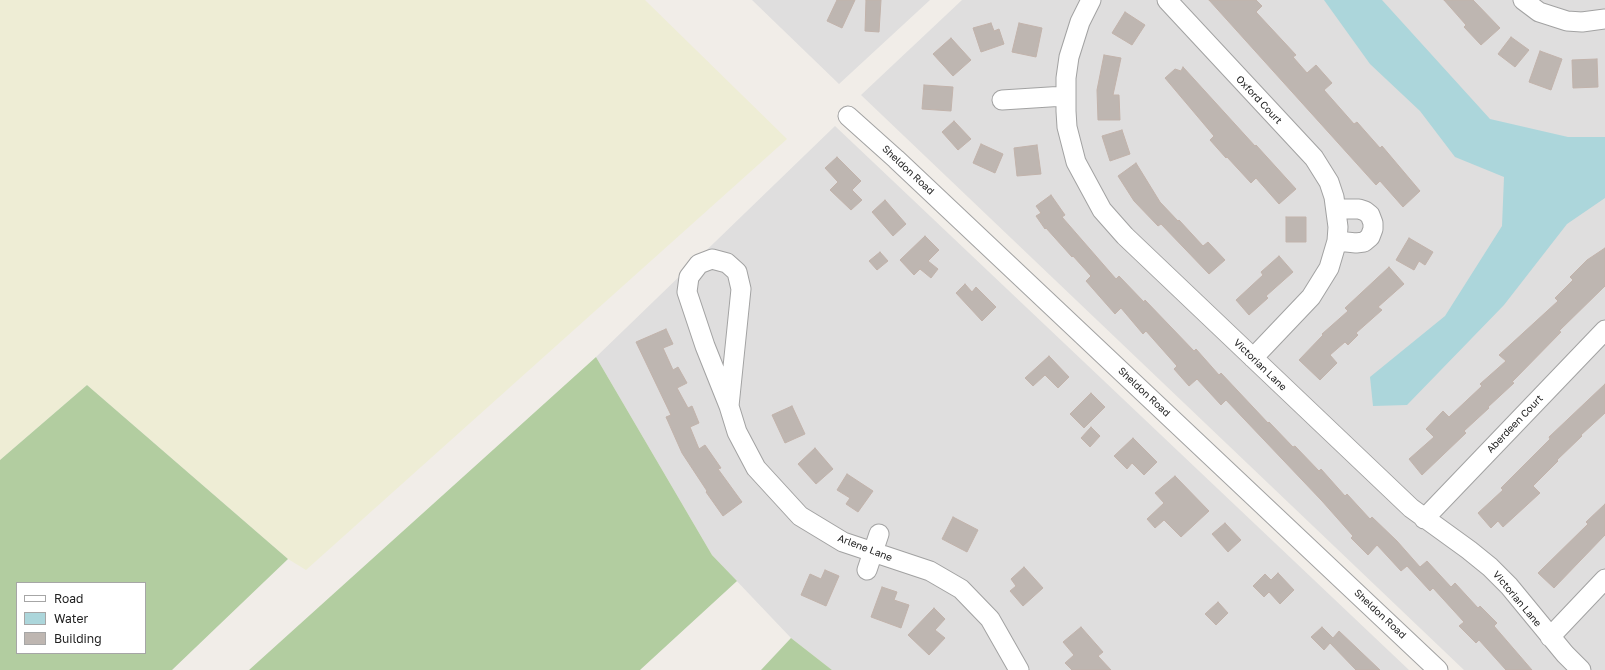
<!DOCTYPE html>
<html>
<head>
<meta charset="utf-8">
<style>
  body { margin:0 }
  #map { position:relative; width:1605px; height:670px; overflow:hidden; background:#f1ede8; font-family:"Golos Text",sans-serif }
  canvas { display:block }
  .legend { position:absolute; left:16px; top:582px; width:130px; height:72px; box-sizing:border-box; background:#fff; border:1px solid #a6a6a6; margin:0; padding:5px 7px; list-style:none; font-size:12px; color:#212121 }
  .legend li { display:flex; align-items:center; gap:8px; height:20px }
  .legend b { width:20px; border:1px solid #a6a6a6 }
</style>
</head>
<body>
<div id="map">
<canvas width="1605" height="670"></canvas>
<ul class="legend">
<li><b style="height:5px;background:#fff"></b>Road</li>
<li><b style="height:11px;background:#acd6db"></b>Water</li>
<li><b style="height:11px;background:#beb6b1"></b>Building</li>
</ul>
</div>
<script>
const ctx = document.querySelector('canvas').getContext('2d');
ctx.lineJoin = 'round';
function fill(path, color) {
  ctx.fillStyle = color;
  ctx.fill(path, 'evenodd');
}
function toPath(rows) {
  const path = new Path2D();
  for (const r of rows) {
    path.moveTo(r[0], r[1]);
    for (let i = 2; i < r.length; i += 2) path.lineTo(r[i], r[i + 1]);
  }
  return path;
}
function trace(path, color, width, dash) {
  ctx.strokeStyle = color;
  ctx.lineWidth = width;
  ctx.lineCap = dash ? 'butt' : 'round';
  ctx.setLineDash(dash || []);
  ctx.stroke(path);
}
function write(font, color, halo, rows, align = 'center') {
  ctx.font = font + ' "Golos Text",sans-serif';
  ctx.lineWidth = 3.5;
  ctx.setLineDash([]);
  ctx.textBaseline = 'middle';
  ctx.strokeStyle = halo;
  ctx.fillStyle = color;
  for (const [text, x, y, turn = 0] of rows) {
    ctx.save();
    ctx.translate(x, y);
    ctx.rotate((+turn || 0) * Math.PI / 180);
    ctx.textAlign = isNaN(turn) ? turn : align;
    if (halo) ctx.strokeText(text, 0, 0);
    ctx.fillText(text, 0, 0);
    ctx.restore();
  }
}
fill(toPath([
  [752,0,930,0,839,84],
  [962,0,1605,0,1605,670,1464,670,861,95],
  [835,126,1409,670,832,670,791,638,712,555,596,357]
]), '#dfdede');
fill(toPath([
  [0,0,645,0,787,139,306,570,288,559,87,385,0,460]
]), '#eeedd5');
fill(toPath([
  [596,357,712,555,737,581,640,670,249,670],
  [87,385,288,559,172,670,0,670,0,460],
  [17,583,145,583,145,653,17,653],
  [791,638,832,670,761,670]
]), '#b2cda0');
fill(toPath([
  [1324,0,1382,0,1490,119,1568,137,1605,137,1605,198,1567,224,1504,305,1407,405,1373,406,1370,377,1445,316,1502,226,1504,177,1455,157,1420,111,1370,64]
]), '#acd6db');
const building = toPath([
  [837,0,855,0,842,28,827,21,837,0],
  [866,0,881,0,879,32,865,31,866,0],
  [1209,0,1256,0,1262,6,1256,12,1296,55,1293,57,1307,73,1316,65,1332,83,1324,90,1354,124,1357,122,1380,148,1382,146,1420,191,1403,207,1380,181,1376,185,1209,0],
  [1444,0,1473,0,1500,28,1481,45,1464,27,1466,25,1444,0],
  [1125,12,1145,25,1132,45,1112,33,1125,12],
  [991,23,994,31,999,29,1004,44,981,52,973,28,991,23],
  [1019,23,1042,28,1036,57,1012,52,1019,23],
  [1511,37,1529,50,1515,67,1498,54,1511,37],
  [951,38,971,60,953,76,933,54,951,38],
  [1540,51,1562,59,1551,90,1529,82,1540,51],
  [1104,55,1121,58,1113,95,1119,95,1120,120,1098,120,1097,90,1104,55],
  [1597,59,1598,87,1573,88,1572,60,1597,59],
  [1183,67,1255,146,1256,145,1296,189,1279,204,1256,178,1251,183,1227,157,1226,158,1210,140,1214,136,1165,78,1175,69,1181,71,1183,67],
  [924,85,953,87,951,111,922,109,924,85],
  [954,121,971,139,958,150,942,132,954,121],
  [1122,130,1130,154,1110,161,1102,136,1122,130],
  [981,144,1003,154,995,173,973,163,981,144],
  [1037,145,1041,174,1017,176,1014,148,1037,145],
  [837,157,861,181,852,190,862,200,851,210,830,190,838,182,825,168,837,157],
  [1136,163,1160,202,1178,221,1179,220,1203,246,1208,242,1225,260,1209,274,1161,224,1158,226,1134,201,1118,176,1136,163],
  [1051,195,1065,215,1062,217,1116,279,1119,276,1144,302,1145,300,1194,351,1196,349,1219,375,1221,373,1268,423,1269,422,1293,447,1295,446,1319,471,1321,469,1345,496,1347,494,1370,519,1372,517,1397,541,1420,567,1427,561,1451,587,1455,583,1478,608,1480,606,1497,623,1494,626,1532,670,1506,670,1479,640,1476,643,1459,626,1464,622,1433,588,1430,591,1407,566,1401,571,1377,545,1368,555,1351,538,1353,536,1322,501,1226,400,1221,405,1197,379,1189,386,1174,369,1177,366,1146,331,1143,334,1121,308,1115,314,1086,281,1091,276,1073,256,1072,257,1046,228,1045,229,1036,216,1041,213,1036,206,1051,195],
  [885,200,906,224,893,236,872,212,885,200],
  [1286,217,1306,217,1306,242,1286,242,1286,217],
  [925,236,939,250,928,261,938,269,931,278,920,269,914,275,900,260,925,236],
  [1409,238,1433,252,1425,265,1419,261,1414,270,1396,260,1409,238],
  [1605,248,1605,286,1559,331,1561,332,1512,382,1514,383,1488,407,1489,408,1464,431,1466,433,1422,475,1409,459,1434,437,1426,429,1443,411,1449,417,1482,386,1480,384,1506,361,1499,355,1558,301,1555,298,1573,280,1570,277,1587,260,1605,248],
  [880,252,888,261,877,270,869,261,880,252],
  [1279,256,1293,272,1266,296,1268,298,1249,315,1236,300,1263,275,1261,272,1279,256],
  [1389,267,1404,284,1378,307,1382,310,1356,333,1358,335,1348,345,1345,342,1330,355,1337,363,1320,380,1299,360,1323,335,1322,334,1348,311,1345,308,1389,267],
  [965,284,972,292,976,287,996,307,982,321,956,293,965,284],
  [666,329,673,344,663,348,673,370,678,367,687,383,677,388,688,408,692,406,699,423,690,427,699,449,705,445,721,468,718,469,742,502,723,516,706,492,707,491,682,453,666,417,671,415,636,342,666,329],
  [1049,356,1069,377,1058,388,1045,375,1033,386,1025,378,1049,356],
  [1605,384,1605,413,1581,435,1582,436,1557,460,1558,461,1533,486,1540,493,1503,527,1498,521,1491,528,1478,513,1503,490,1501,488,1550,439,1549,437,1605,384],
  [1091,393,1105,407,1084,428,1070,414,1091,393],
  [792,406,805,434,785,443,772,415,792,406],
  [1091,427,1100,436,1090,447,1081,438,1091,427],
  [1133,438,1157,462,1144,475,1132,463,1127,469,1114,456,1133,438],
  [815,448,833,469,816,484,798,464,815,448],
  [847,474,873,491,858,512,846,504,850,498,837,490,847,474],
  [1175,476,1209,511,1181,537,1164,520,1155,528,1147,519,1164,503,1155,493,1175,476],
  [1605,504,1605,535,1554,588,1538,573,1588,524,1586,522,1605,504],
  [953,517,978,530,967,552,942,539,953,517],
  [1225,523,1241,540,1228,552,1212,534,1225,523],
  [1024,567,1043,588,1023,606,1010,591,1016,586,1011,579,1024,567],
  [825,570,839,576,826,606,801,595,810,574,821,579,825,570],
  [1278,573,1294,590,1280,604,1269,592,1264,597,1253,586,1265,574,1271,580,1278,573],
  [882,587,897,592,894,600,909,605,901,628,871,617,882,587],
  [1218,602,1228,613,1216,625,1205,614,1218,602],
  [934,608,945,619,935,630,945,638,929,655,908,635,934,608],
  [1081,627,1103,652,1098,656,1111,670,1072,670,1065,663,1074,655,1063,642,1081,627],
  [1322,627,1333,638,1339,631,1380,670,1356,670,1330,643,1324,650,1311,637,1322,627]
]);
fill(building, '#beb6b1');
trace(building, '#c2b3ab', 1);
const minor = toPath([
  [1091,0,1080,22,1069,57,1066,78,1066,111,1067,127,1076,162,1102,210,1125,236,1411,508,1469,550,1490,567,1509,586,1565,654,1581,670],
  [1167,0,1314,158,1329,182,1334,197,1338,227,1337,241,1329,268,1311,297,1253,358],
  [1523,0,1539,12,1567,21,1582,22,1605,19],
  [1002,100,1065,96],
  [848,116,896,159,1438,670],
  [1337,209,1359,209,1365,211,1370,215,1373,223,1373,229,1370,237,1364,242,1356,243,1337,241],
  [729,406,741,289,737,272,727,263,712,259,699,264,689,277,687,292,705,346,729,406,737,432,756,468,800,516,843,542,930,571,961,589,990,619,1019,670],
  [1424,519,1605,330],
  [867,570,879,534],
  [1550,637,1605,579]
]);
trace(minor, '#a2a2a2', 21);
trace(minor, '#fff', 19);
write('10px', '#212121', '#fff', [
  ["Oxford Court",1259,100,47],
  ["Sheldon Road",908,170,43],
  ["Victorian Lane",1260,365,44],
  ["Sheldon Road",1144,392,43],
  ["Aberdeen Court",1515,424,-46],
  ["Arlene Lane",865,548,21],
  ["Victorian Lane",1517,599,50],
  ["Sheldon Road",1380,614,43]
]);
</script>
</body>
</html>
